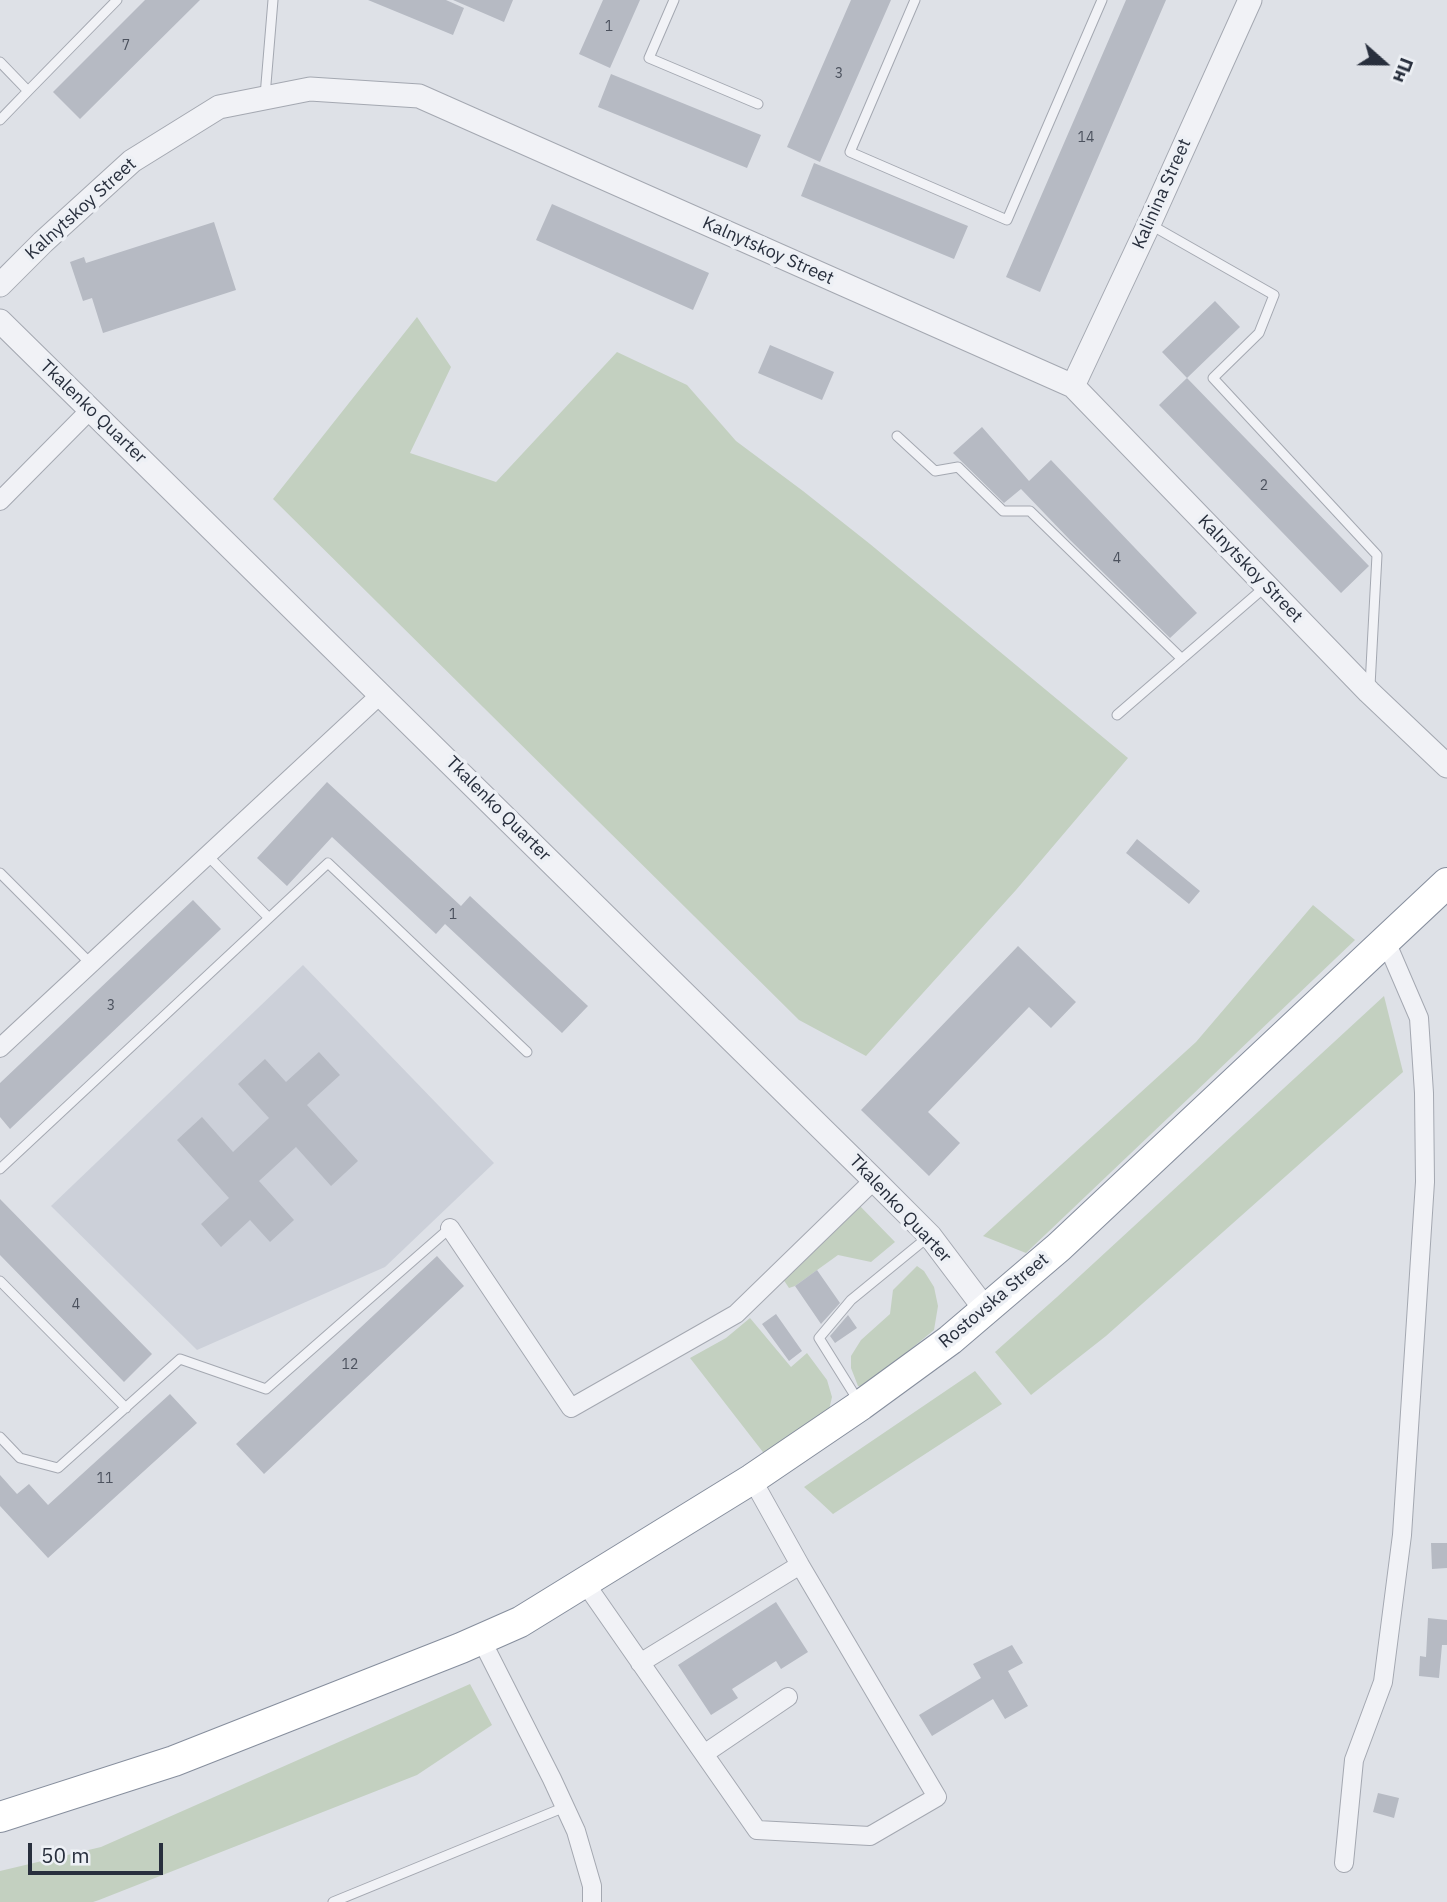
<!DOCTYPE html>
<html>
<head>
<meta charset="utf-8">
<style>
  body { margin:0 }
  #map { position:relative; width:1447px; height:1902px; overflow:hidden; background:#dee1e7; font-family:"IBM Plex Sans",sans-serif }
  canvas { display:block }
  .north { position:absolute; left:1349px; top:28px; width:70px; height:70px; -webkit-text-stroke:5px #edf0f5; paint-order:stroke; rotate:111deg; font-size:19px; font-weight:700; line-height:28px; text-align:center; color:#282f3d }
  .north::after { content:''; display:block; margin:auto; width:24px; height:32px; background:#282f3d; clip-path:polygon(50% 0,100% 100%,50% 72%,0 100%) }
  .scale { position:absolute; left:28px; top:1843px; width:135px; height:32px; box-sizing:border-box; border:4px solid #282f3d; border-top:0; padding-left:9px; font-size:21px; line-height:24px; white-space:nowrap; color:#282f3d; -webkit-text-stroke:5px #edf0f5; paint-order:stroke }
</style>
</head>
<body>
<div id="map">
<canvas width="1447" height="1902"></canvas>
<div class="north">Пн</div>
<div class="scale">50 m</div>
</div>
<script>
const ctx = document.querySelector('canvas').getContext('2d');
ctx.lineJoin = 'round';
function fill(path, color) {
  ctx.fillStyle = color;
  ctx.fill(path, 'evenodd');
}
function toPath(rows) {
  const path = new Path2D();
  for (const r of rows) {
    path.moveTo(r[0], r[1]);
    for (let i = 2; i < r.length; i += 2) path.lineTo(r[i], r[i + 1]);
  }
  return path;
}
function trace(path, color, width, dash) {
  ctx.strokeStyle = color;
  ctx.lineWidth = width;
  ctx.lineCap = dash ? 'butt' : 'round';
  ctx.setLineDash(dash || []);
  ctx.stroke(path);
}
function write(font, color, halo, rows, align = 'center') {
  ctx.font = font + ' "IBM Plex Sans",sans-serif';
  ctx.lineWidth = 7;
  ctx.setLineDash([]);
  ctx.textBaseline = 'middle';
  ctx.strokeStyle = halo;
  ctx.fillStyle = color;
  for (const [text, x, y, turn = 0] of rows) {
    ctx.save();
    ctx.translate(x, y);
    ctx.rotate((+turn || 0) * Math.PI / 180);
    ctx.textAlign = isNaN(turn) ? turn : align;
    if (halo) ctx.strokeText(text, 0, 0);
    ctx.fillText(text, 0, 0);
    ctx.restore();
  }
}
fill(toPath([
  [303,965,494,1163,385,1267,197,1350,51,1206]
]), '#ccd0d9');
fill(toPath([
  [417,317,451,367,410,453,496,482,617,352,687,385,736,441,803,491,870,544,1128,758,1016,890,866,1056,799,1020,273,499],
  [1313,905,1355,940,1026,1253,983,1236,1196,1042],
  [1384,996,1403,1072,1106,1336,1031,1395,995,1352,1057,1297],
  [858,1204,895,1242,871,1262,838,1255,795,1286,789,1288,783,1279],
  [917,1266,924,1271,934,1287,938,1306,934,1330,872,1381,864,1386,858,1386,851,1368,851,1356,861,1340,890,1314,893,1290],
  [750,1318,791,1367,807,1353,827,1380,832,1397,829,1410,766,1456,690,1358,726,1338],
  [975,1371,1002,1404,833,1514,804,1487],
  [470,1684,492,1725,417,1775,99,1900,93,1902,0,1902,0,1871,101,1847]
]), '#c3d0c0');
fill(toPath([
  [145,0,200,0,80,119,53,92],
  [368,0,446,0,464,8,453,35],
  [453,0,513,0,504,22],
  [603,0,640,0,610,68,579,54],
  [851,0,891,0,820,162,787,147],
  [1126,0,1166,0,1040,292,1006,277],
  [611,74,761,135,747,168,598,107],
  [814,163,968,226,954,259,801,196],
  [552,204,709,273,693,310,536,240],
  [214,222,236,290,103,333,92,298,83,301,70,262,84,257,86,263],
  [1215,301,1240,327,1187,378,1162,352],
  [770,345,834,372,822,400,758,373],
  [1187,378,1369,566,1341,593,1159,405],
  [982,427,1029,481,1051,460,1197,613,1170,638,1070,540,1021,489,1004,503,953,453],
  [327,782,461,906,470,896,588,1006,562,1033,445,924,436,934,332,837,287,886,257,858],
  [1137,839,1200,891,1189,904,1126,853],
  [193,900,221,929,10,1129,0,1117,0,1083],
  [1018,946,1076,1002,1051,1028,1029,1007,928,1112,960,1143,929,1176,861,1110],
  [319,1052,340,1075,307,1105,358,1161,331,1186,296,1147,259,1181,294,1220,270,1242,250,1220,221,1247,201,1224,229,1198,177,1140,202,1117,233,1152,269,1118,238,1084,265,1059,286,1082],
  [0,1199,152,1354,124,1382,0,1255],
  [437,1256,464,1286,264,1474,236,1444],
  [817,1270,840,1303,821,1324,795,1286],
  [776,1314,802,1351,789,1361,762,1324],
  [848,1315,857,1328,835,1343,830,1336],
  [170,1394,197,1423,48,1558,0,1506,0,1475,17,1494,29,1484,48,1505],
  [1431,1543,1447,1543,1447,1568,1432,1569],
  [776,1602,808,1652,781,1669,776,1661,732,1689,738,1698,711,1715,678,1665],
  [1428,1618,1447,1620,1447,1645,1442,1645,1439,1678,1419,1676,1420,1656,1426,1657],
  [1012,1645,1023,1663,1008,1671,1028,1706,1005,1719,993,1699,932,1736,919,1715,981,1678,973,1664],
  [1378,1793,1399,1798,1394,1818,1373,1812]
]), '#b6bac3');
const service = toPath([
  [674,0,649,58,758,104],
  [915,0,850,152,1007,220,1102,0],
  [0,62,28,91,0,120],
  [28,91,117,0],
  [265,96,273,0],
  [1151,225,1274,295,1259,333,1213,378,1377,555,1370,686],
  [897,436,935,471,958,467,1003,511,1030,511,1182,659],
  [1117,715,1265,587],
  [207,855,269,918],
  [0,873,91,964],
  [0,1169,328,863,527,1052],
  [0,1281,126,1408],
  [859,1402,819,1338,851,1300,928,1237],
  [0,1437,20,1458,58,1468,180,1359,266,1389,450,1228],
  [333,1902,565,1807]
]);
const minor = toPath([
  [0,501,91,409],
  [0,1048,381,694],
  [450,1228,571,1408,736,1314,874,1180],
  [585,1583,704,1754,788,1697],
  [481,1639,552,1779,576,1831,592,1886,592,1902],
  [640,1663,800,1565],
  [704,1754,757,1830,870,1836,937,1797,800,1565,752,1479],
  [1344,1863,1354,1760,1383,1682,1402,1535,1425,1182,1424,1093,1419,1018,1385,939]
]);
const tertiary = toPath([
  [0,285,43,242,132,161,219,107,310,89,419,96,1073,386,1369,692,1447,766],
  [0,321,874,1180,930,1236,985,1309],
  [1073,386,1149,224,1250,0]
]);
const trunk = toPath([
  [0,1817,174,1761,461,1648,520,1622,752,1479,861,1405,950,1340,1059,1247,1447,883]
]);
trace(service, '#a4a8b1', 11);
trace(minor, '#a4a8b1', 20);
trace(tertiary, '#a4a8b1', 25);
trace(trunk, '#868e9d', 32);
trace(service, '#f1f2f6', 9);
trace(minor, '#f1f2f6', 18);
trace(tertiary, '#f1f2f6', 23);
trace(trunk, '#fff', 30);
write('14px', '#4c525e', null, [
  ["1",609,27],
  ["7",126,46],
  ["3",839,74],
  ["14",1086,138],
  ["2",1264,486],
  ["4",1117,559],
  ["1",453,915],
  ["3",111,1006],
  ["4",76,1305],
  ["12",350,1365],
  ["11",105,1479]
]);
write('18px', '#282f3d', '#edf0f5', [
  ["Kalinina Street",1162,194,-66],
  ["Kalnytskoy Street",81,209,-42],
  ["Kalnytskoy Street",768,251,24],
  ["Tkalenko Quarter",93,412,44],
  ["Kalnytskoy Street",1250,569,46],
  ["Tkalenko Quarter",498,809,45],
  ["Tkalenko Quarter",900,1209,47],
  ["Rostovska Street",994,1301,-40]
]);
</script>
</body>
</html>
